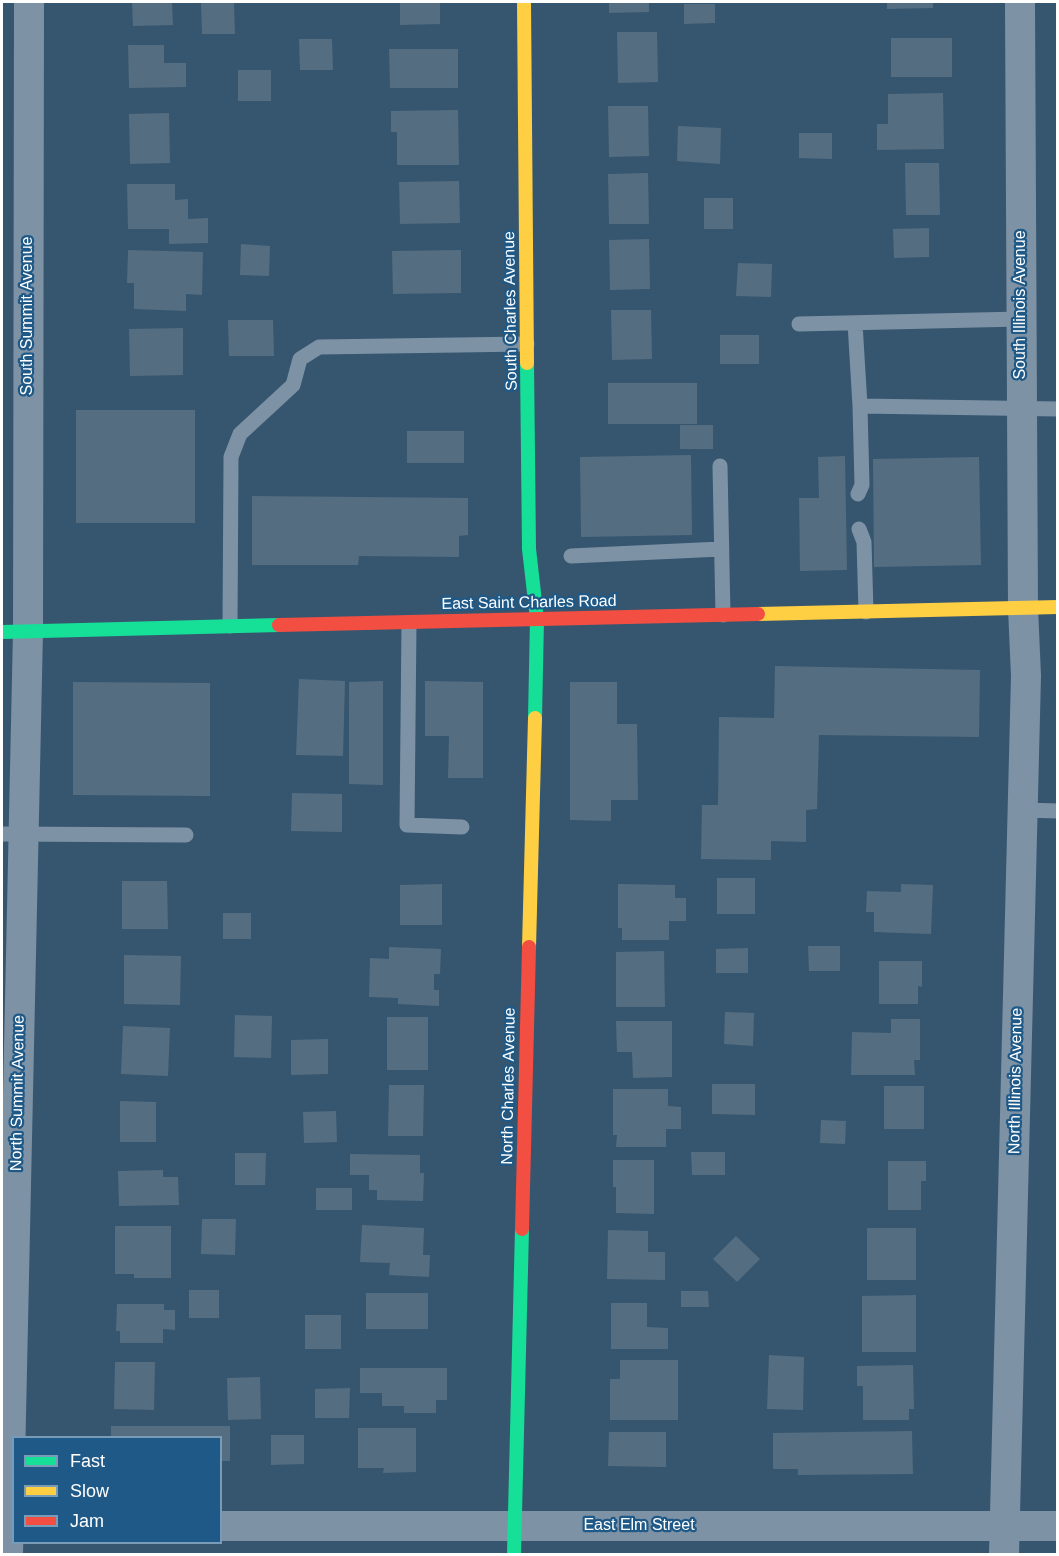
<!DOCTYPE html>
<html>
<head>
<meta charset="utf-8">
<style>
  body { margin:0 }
  #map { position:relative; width:1059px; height:1556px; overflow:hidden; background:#36566f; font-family:Arial,sans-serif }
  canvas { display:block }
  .frame { position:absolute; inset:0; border:3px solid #fff; pointer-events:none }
  .legend { position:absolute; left:12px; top:1436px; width:210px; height:108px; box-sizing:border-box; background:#1e5987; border:2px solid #789bb7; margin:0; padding:8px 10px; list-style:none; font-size:18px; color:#fff }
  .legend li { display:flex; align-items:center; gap:12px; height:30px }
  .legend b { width:30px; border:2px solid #789bb7 }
</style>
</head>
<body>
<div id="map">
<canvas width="1059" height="1556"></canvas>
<div class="frame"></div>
<ul class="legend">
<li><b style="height:8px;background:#16e098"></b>Fast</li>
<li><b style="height:8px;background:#ffcf43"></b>Slow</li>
<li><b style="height:8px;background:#f24e42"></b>Jam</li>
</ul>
</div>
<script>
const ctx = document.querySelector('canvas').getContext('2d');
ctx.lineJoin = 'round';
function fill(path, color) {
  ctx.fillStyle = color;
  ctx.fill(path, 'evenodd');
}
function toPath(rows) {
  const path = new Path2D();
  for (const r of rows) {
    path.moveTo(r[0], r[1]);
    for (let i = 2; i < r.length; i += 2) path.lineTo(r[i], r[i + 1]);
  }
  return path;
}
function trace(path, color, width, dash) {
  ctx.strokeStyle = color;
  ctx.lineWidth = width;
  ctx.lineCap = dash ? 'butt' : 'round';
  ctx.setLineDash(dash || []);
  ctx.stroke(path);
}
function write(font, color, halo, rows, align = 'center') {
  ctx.font = font + ' Arial,sans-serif';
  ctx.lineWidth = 4.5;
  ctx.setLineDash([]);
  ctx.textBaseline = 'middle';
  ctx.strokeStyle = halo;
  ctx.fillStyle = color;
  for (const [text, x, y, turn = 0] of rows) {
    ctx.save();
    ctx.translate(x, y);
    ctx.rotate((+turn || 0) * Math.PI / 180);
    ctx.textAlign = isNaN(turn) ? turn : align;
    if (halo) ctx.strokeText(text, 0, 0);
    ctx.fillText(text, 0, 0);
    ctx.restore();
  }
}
fill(toPath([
  [132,2,172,2,173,25,133,26],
  [400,2,440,2,440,24,400,25],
  [609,2,649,2,649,12,609,13],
  [887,2,933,2,933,8,887,9],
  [201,3,234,3,235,34,202,34],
  [684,4,715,4,715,23,684,24],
  [617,32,657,32,658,82,618,83],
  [891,38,952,38,952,77,891,77],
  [299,39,332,39,333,70,300,70],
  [128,45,164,45,164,63,186,63,186,87,129,88],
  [389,49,458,49,458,88,390,88],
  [238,70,271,70,271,101,238,101],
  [943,93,944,149,877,150,877,124,888,124,888,94],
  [608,106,648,106,649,156,609,157],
  [458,110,459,165,397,165,397,132,391,132,391,111],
  [169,113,170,163,130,164,129,114],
  [678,126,721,128,720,164,677,161],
  [799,133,832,133,832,159,799,158],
  [905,163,939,163,940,215,906,215],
  [648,173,649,224,609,224,608,174],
  [459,181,460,223,400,224,399,182],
  [127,184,175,184,175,200,188,199,188,219,208,218,208,243,169,244,169,229,128,229],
  [704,198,733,198,733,229,704,229],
  [929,228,929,257,894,258,893,229],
  [649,239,650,289,610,290,609,240],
  [241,244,270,246,269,276,240,275],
  [128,250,203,252,202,295,186,294,186,311,134,309,134,283,127,283],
  [461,250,461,293,393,294,392,251],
  [738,263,772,264,771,297,736,296],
  [611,310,651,310,652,359,612,360],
  [228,320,273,320,274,356,229,356],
  [183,328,183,375,130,376,129,329],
  [720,335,759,335,759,364,720,364],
  [608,383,697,383,697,424,608,424],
  [76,410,195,410,195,523,76,523],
  [680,425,713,425,713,449,680,449],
  [407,431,464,431,464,463,407,463],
  [691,455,692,535,581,537,580,457],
  [845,456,847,570,800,571,799,498,819,498,818,457],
  [979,457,981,565,874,567,873,459],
  [252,496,468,498,468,535,459,536,459,557,359,556,358,565,252,565],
  [775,666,980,670,979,737,819,735,817,809,806,810,806,842,771,841,771,860,701,859,702,805,718,805,719,717,774,718],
  [299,679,345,681,343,756,296,755],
  [383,681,383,785,349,784,349,682],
  [425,681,483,682,483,778,448,778,449,736,425,736],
  [73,682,210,683,210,796,73,795],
  [570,682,617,682,617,724,637,724,638,800,611,800,611,821,570,820],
  [292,793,342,794,342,832,291,831],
  [717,878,755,878,755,914,717,914],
  [122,881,167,881,168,929,122,929],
  [442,884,442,925,400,925,400,885],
  [618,884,675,885,675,898,686,898,686,921,669,921,669,940,622,940,622,928,618,928],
  [901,884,933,885,931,934,874,932,874,912,866,912,867,891,901,892],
  [223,913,251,913,251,939,223,939],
  [808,946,840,946,840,971,809,971],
  [389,947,441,949,440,974,434,974,434,990,439,990,439,1006,398,1004,398,998,369,997,370,958,389,959],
  [748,948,748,973,716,973,716,949],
  [664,951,665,1007,616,1007,616,952],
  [124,955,181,956,180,1005,124,1004],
  [879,961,922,961,922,987,918,986,918,1004,879,1004],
  [725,1012,754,1013,753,1046,724,1044],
  [235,1015,272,1016,271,1058,234,1057],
  [387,1017,428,1017,428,1070,387,1070],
  [891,1019,920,1019,920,1060,914,1060,915,1075,851,1075,852,1032,891,1033],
  [616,1021,672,1021,672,1077,633,1078,632,1052,617,1052],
  [123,1026,170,1028,168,1076,121,1074],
  [328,1039,328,1074,291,1075,291,1040],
  [712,1084,755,1084,755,1115,712,1114],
  [389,1085,424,1085,423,1136,388,1136],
  [884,1086,924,1086,924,1129,884,1129],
  [613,1089,668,1089,668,1106,681,1107,681,1129,666,1129,666,1147,616,1147,617,1135,613,1135],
  [120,1101,156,1102,156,1142,120,1142],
  [336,1111,337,1142,304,1143,303,1112],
  [821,1120,846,1121,845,1144,820,1143],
  [691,1152,725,1152,725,1175,692,1175],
  [235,1153,266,1153,265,1185,235,1185],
  [350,1154,420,1155,420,1173,424,1173,423,1201,377,1200,377,1190,369,1190,369,1175,350,1175],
  [613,1160,654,1160,654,1214,616,1213,616,1187,613,1187],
  [888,1161,926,1161,926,1181,921,1181,921,1210,888,1210],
  [163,1170,163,1177,178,1177,179,1205,119,1206,118,1171],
  [316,1188,352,1188,352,1210,316,1210],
  [202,1219,236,1219,235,1255,201,1254],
  [362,1225,424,1228,423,1255,430,1255,429,1277,389,1275,390,1263,360,1262],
  [115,1226,171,1226,171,1278,134,1278,134,1274,115,1274],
  [867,1228,916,1228,916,1280,867,1280],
  [608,1230,648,1231,648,1252,665,1252,665,1280,607,1279],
  [736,1236,760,1259,737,1282,713,1259],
  [189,1290,219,1290,219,1318,189,1318],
  [681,1291,708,1291,709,1307,681,1307],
  [366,1293,428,1293,428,1329,366,1329],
  [916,1295,916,1352,862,1352,862,1296],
  [611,1303,647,1303,647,1327,668,1328,668,1349,611,1349],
  [117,1304,164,1304,164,1310,175,1310,175,1330,163,1329,163,1343,120,1343,120,1331,116,1331],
  [305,1315,341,1315,341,1349,305,1349],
  [769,1355,804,1357,803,1410,767,1409],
  [620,1360,678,1360,678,1420,610,1420,610,1379,620,1379],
  [115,1362,155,1362,154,1410,114,1409],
  [913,1365,914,1409,909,1409,909,1420,863,1420,863,1386,857,1386,857,1366],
  [360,1368,447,1368,447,1400,436,1400,436,1413,404,1413,404,1406,382,1406,382,1393,360,1393],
  [260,1377,261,1419,228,1420,227,1378],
  [350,1388,349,1418,315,1418,315,1389],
  [111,1426,230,1426,230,1461,220,1461,220,1438,111,1438],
  [358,1428,416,1428,416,1472,383,1473,384,1468,358,1468],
  [912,1431,913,1474,798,1475,798,1469,773,1469,773,1433],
  [609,1432,666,1432,666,1467,608,1466],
  [271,1435,304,1435,304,1464,271,1465]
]), '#546d81');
trace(toPath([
  [855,323,860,406,1058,409],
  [799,324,1021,319],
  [720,466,723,615],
  [858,494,862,485,860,406],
  [859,529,864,542,866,612],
  [571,556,721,549],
  [409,623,407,825,462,827],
  [230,626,231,457,240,434,293,385,300,359,319,347,527,344],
  [1023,810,1058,811],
  [2,834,186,835]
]), '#7d92a5', 15);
trace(toPath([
  [220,1526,1058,1526],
  [8,1554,28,631,29,2],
  [1004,1554,1026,676,1023,608,1020,2]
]), '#7d92a5', 30);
trace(toPath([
  [527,363,529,549,537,619,535,718],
  [2,632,279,625],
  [514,1554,522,1229]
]), '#16e098', 14);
trace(toPath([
  [524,2,527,363],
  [758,614,1058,607],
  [529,947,535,718]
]), '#ffcf43', 14);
trace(toPath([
  [279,625,758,614],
  [522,1229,529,947]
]), '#f24e42', 14);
write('16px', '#fff', '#1e5987', [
  ["South Illinois Avenue",1021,305,-90],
  ["South Charles Avenue",511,311,-91],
  ["South Summit Avenue",28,316,-90],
  ["East Saint Charles Road",529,603,-1],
  ["North Illinois Avenue",1016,1081,-89],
  ["North Charles Avenue",509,1086,-89],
  ["North Summit Avenue",18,1093,-89],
  ["East Elm Street",639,1526]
]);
</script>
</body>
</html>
